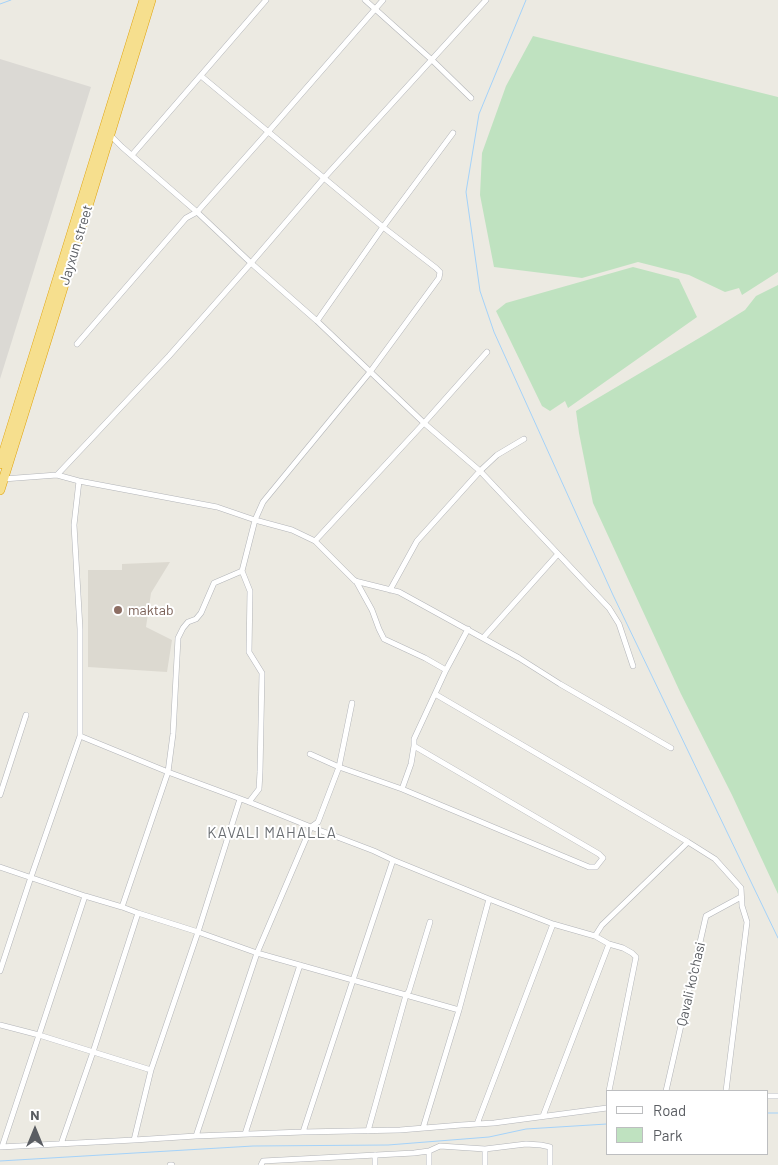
<!DOCTYPE html>
<html>
<head>
<meta charset="utf-8">
<style>
  body { margin:0 }
  #map { position:relative; width:778px; height:1165px; overflow:hidden; background:#eceae2; font-family:Barlow,sans-serif }
  canvas { display:block }
  .legend { position:absolute; left:606px; top:1090px; width:162px; height:65px; box-sizing:border-box; background:#fff; border:1px solid #bdbec0; margin:0; padding:6px 9px; list-style:none; font-size:15px; color:#5a5d62 }
  .legend li { display:flex; align-items:center; gap:10px; height:25px }
  .legend b { width:25px; border:1px solid #bdbec0 }
  .north { position:absolute; left:10px; top:1105px; width:50px; height:50px; -webkit-text-stroke:4px #fff; paint-order:stroke; rotate:0deg; font-size:14px; font-weight:700; line-height:20px; text-align:center; color:#5a5d62 }
  .north::after { content:''; display:block; margin:auto; width:18px; height:22px; background:#5a5d62; clip-path:polygon(50% 0,100% 100%,50% 72%,0 100%) }
</style>
</head>
<body>
<div id="map">
<canvas width="778" height="1165"></canvas>
<ul class="legend">
<li><b style="height:6px;background:#fff"></b>Road</li>
<li><b style="height:14px;background:#bfe2c0"></b>Park</li>
</ul>
<div class="north">N</div>
</div>
<script>
const ctx = document.querySelector('canvas').getContext('2d');
ctx.lineJoin = 'round';
function fill(path, color) {
  ctx.fillStyle = color;
  ctx.fill(path, 'evenodd');
}
function toPath(rows) {
  const path = new Path2D();
  for (const r of rows) {
    path.moveTo(r[0], r[1]);
    for (let i = 2; i < r.length; i += 2) path.lineTo(r[i], r[i + 1]);
  }
  return path;
}
function trace(path, color, width, dash) {
  ctx.strokeStyle = color;
  ctx.lineWidth = width;
  ctx.lineCap = dash ? 'butt' : 'round';
  ctx.setLineDash(dash || []);
  ctx.stroke(path);
}
function write(font, color, halo, rows, align = 'center') {
  ctx.font = font + ' Barlow,sans-serif';
  ctx.lineWidth = 4;
  ctx.setLineDash([]);
  ctx.textBaseline = 'middle';
  ctx.strokeStyle = halo;
  ctx.fillStyle = color;
  for (const [text, x, y, turn = 0] of rows) {
    ctx.save();
    ctx.translate(x, y);
    ctx.rotate((+turn || 0) * Math.PI / 180);
    ctx.textAlign = isNaN(turn) ? turn : align;
    if (halo) ctx.strokeText(text, 0, 0);
    ctx.fillText(text, 0, 0);
    ctx.restore();
  }
}
fill(toPath([
  [0,59,91,87,0,379]
]), '#dbd9d4');
fill(toPath([
  [170,562,151,593,146,627,172,640,167,672,88,667,88,570,122,570,122,564]
]), '#dcd9d0');
fill(toPath([
  [533,36,778,97,778,272,742,295,739,288,725,292,689,275,638,262,582,278,494,267,480,195,482,153,506,86],
  [633,267,679,279,697,317,568,408,565,401,550,411,542,406,496,311,506,303],
  [778,285,778,894,732,795,681,694,593,503,579,433,576,411,706,334,745,310,756,296]
]), '#bfe2c0');
trace(toPath([
  [526,0,479,114,466,192,480,291,494,332,613,595,778,938],
  [0,4,11,0],
  [767,1113,778,1113],
  [0,1161,253,1146,388,1145,489,1137,526,1129,607,1124]
]), '#a4d2f9', 1);
const street = toPath([
  [365,0,432,60,471,98],
  [201,76,383,227,436,268,440,272,439,278,370,372,263,502,255,520,242,571,250,591,249,652,262,673,260,772,259,789,249,802],
  [110,135,122,147,197,212,251,263,317,321,424,423,480,471,609,608,619,624,633,666],
  [132,155,266,0],
  [317,321,383,227,453,133],
  [77,344,186,218,197,212,268,132,383,0],
  [57,475,169,356,251,263,324,178,486,0],
  [3,479,57,475,79,481,217,507,255,520,292,530,315,541,355,581,399,592,519,658,560,684,671,748],
  [315,541,424,423,487,352],
  [356,581,372,610,379,629,384,639,425,658,446,670],
  [390,590,417,541,480,471,497,455,524,439],
  [483,638,558,554],
  [435,694,688,842,715,859,741,888,742,906,747,922,726,1091],
  [80,736,168,772,249,802,311,827,374,851,393,860,489,899,553,924,595,936,602,925,688,842],
  [310,754,339,767,402,789,589,867,596,867,603,858,599,854,414,746],
  [402,789,411,764,414,746,414,739,446,670,468,629],
  [0,795,26,715],
  [0,867,85,896,122,907,138,913,198,932,257,953,459,1010],
  [122,907,168,772,173,734,178,638,183,628,188,622,196,619,201,613,214,583,242,571],
  [609,944,623,948,632,953,636,957,609,1091],
  [0,971,31,877,80,736,80,629,74,525,79,481],
  [0,1025,39,1035,151,1070],
  [666,1091,706,916,741,897],
  [767,1096,778,1096],
  [543,1116,609,944,595,936],
  [477,1124,553,924],
  [423,1128,459,1010,489,899],
  [368,1131,406,995,409,991,430,922],
  [303,1132,353,980,393,860],
  [245,1134,300,965],
  [196,1136,257,953,311,827,318,822,339,767,352,703],
  [134,1140,151,1070,198,932,240,799],
  [61,1144,93,1052,138,913],
  [0,1147,134,1140,196,1136,303,1132,400,1130,461,1125,494,1123,607,1108],
  [2,1147,85,896],
  [485,1149,485,1165],
  [429,1151,429,1165],
  [375,1155,375,1165],
  [170,1165,172,1165],
  [261,1165,263,1161,414,1153,429,1151,440,1146,485,1149,526,1144,541,1145,550,1147,550,1165]
]);
const highway = toPath([
  [0,464,144,0],
  [0,490,58,304,151,0]
]);
trace(street, '#b2b4b8', 6);
trace(highway, '#e0a40e', 10);
trace(street, '#fff', 5);
trace(highway, '#f6df8e', 9);
for (const [x, y, r, color] of [
  [118,610,5,"#8d6e63"]
]) {
  const dot = new Path2D();
  dot.arc(x, y, r, 0, 2 * Math.PI);
  ctx.fillStyle = color;
  ctx.fill(dot);
  trace(dot, '#fff', 2);
}
write('14px', '#5a5d62', '#fff', [
  ["Jayxun street",76,245,-73],
  ["Qavali ko'chasi",691,984,-77]
]);
write('14px', '#785e54', '#fff', [
  ["maktab",128,610]
], 'left');
ctx.letterSpacing = '1px';
write('15px', '#6b6f73', '#fff', [
  ["KAVALI MAHALLA",272,833]
]);
ctx.letterSpacing = '0px';
</script>
</body>
</html>
